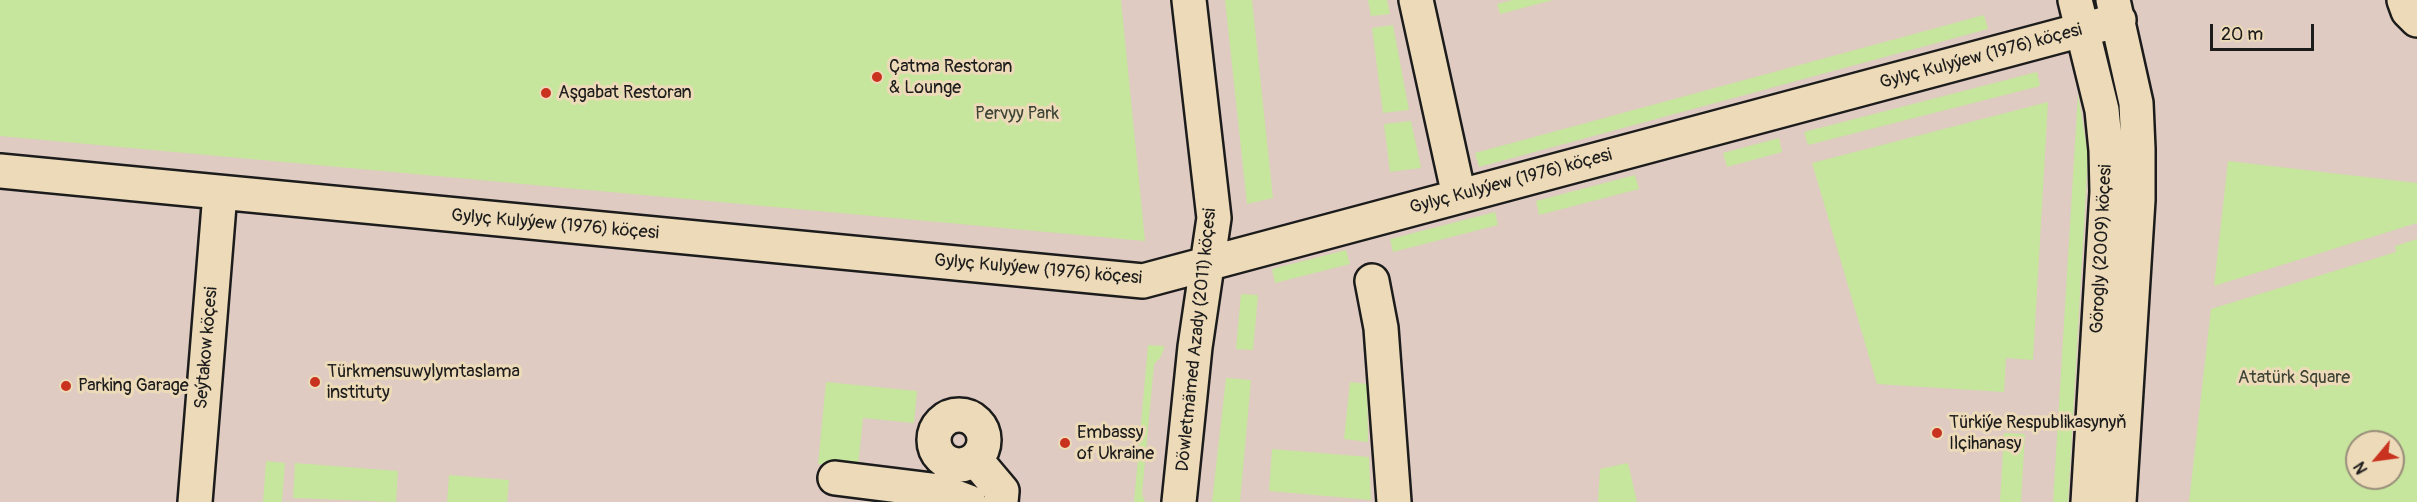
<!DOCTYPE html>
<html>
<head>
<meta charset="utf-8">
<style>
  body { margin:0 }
  #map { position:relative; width:2417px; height:502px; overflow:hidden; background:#dfcbc1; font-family:Pangolin,sans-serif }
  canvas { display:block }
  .north { position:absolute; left:2345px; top:430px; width:60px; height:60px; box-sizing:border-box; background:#eddab8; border:2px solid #998e7a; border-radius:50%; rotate:241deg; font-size:16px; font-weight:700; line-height:24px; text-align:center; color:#1c1c1c }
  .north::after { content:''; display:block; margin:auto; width:21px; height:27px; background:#c8321e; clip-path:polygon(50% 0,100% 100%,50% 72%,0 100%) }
  .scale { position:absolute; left:2210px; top:24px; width:104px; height:27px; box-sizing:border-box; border:3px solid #1c1c1c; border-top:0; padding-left:8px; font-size:18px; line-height:21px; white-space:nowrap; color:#1c1c1c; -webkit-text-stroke:4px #eddab8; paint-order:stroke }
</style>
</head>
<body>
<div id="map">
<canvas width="2417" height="502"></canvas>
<div class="north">N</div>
<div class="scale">20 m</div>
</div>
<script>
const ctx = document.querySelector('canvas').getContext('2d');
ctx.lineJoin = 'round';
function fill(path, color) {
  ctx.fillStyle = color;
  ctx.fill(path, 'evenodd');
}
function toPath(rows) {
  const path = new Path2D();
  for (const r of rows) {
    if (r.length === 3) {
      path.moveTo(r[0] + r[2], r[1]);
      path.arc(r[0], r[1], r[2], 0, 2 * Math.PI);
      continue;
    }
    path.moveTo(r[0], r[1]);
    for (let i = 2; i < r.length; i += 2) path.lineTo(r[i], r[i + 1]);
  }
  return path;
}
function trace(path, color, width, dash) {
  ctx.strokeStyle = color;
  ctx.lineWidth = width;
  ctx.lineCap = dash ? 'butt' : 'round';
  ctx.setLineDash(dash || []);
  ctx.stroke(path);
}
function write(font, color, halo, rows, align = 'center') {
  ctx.font = font + ' Pangolin,sans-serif';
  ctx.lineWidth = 6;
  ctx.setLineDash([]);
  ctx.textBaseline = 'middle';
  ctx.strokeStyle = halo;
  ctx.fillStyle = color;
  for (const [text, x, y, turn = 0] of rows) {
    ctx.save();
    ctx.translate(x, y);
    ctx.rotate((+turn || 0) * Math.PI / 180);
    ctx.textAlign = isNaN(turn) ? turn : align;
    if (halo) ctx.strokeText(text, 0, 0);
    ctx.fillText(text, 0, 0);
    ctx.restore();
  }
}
fill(toPath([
  [0,0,1121,0,1145,241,0,136],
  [1225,0,1252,0,1273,198,1247,204],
  [1368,0,1387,0,1390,14,1371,16],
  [1513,0,1553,0,1500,14,1497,4],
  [1984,15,1988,29,1479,167,1475,153],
  [1393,25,1409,110,1383,113,1372,28],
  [2037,72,2040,86,1808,145,1804,132],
  [2078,94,2088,156,2068,502,2053,502],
  [2048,102,2033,360,2006,358,2004,392,1877,384,1812,163],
  [1411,121,1421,168,1390,172,1384,124],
  [1779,138,1782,152,1727,167,1723,153],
  [2228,161,2417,183,2417,223,2214,286],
  [1635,175,1639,189,1539,215,1536,201],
  [1495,212,1498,225,1393,252,1390,239],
  [2417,239,2417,502,2189,502,2211,309,2396,252,2395,246],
  [2357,442,2393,442,2393,478,2357,478],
  [1346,250,1350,264,1275,283,1272,269],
  [1241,294,1258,295,1253,350,1236,349],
  [1148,345,1164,346,1164,349,1160,358,1154,364,1142,494,1145,502,1134,502],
  [1226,378,1251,380,1240,502,1212,502],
  [826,382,917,391,914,423,863,418,858,467,818,464],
  [1350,382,1367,384,1368,442,1344,439],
  [2004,433,2025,434,2021,502,2000,502],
  [1272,449,1369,457,1371,500,1269,491],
  [266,461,285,463,282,502,263,502],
  [295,463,398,471,396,502,293,498],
  [1628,463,1637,502,1598,502,1600,469],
  [449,475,509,480,507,502,447,502]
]), '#c6e59d');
const minor = toPath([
  [1416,0,1459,196],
  [2075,0,2102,110,2106,150,2107,192,2088,502],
  [2113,0,2136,103,2138,149,2138,200,2119,502],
  [2404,0,2408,11,2417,20],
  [0,171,1143,281,2119,20],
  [1372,281,1381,328,1394,502],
  [959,440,25],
  [975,459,1002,491,1001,502],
  [835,478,940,491,969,502],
  [195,502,220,193],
  [1179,502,1195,347,1214,218,1189,0]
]);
trace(minor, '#1c1c1c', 38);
trace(minor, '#eddab8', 33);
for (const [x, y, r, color] of [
  [877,77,6,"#c8321e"],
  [546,93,6,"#c8321e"],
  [315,382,6,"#c8321e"],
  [66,386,6,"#c8321e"],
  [1937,433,6,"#c8321e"],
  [1065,443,6,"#c8321e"]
]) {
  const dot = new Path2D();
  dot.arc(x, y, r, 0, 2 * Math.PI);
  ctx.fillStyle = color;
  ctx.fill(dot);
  trace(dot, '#eddab8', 2);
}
write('18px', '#1c1c1c', '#eddab8', [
  ["Gylyç Kulyýew (1976) köçesi",1981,57,-15],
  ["Gylyç Kulyýew (1976) köçesi",1511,182,-15],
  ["Gylyç Kulyýew (1976) köçesi",555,225,5],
  ["Görogly (2009) köçesi",2102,249,-87],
  ["Gylyç Kulyýew (1976) köçesi",1038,270,5],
  ["Döwletmämed Azady (2011) köçesi",1197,340,-84],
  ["Seýtakow köçesi",207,348,-85]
]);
write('18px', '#1c1c1c', '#eddab8', [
  ["Çatma Restoran",889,67],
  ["& Lounge",889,88],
  ["Aşgabat Restoran",558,93],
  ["Türkmensuwylymtaslama",327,372],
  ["instituty",327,393],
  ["Parking Garage",78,386],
  ["Türkiýe Respublikasynyň",1949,423],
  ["Ilçihanasy",1949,444],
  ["Embassy",1077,433],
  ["of Ukraine",1077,454]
], 'left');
write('18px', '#3e4436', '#eddab8', [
  ["Pervyy Park",1017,114],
  ["Atatürk Square",2294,378]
]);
</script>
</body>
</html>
